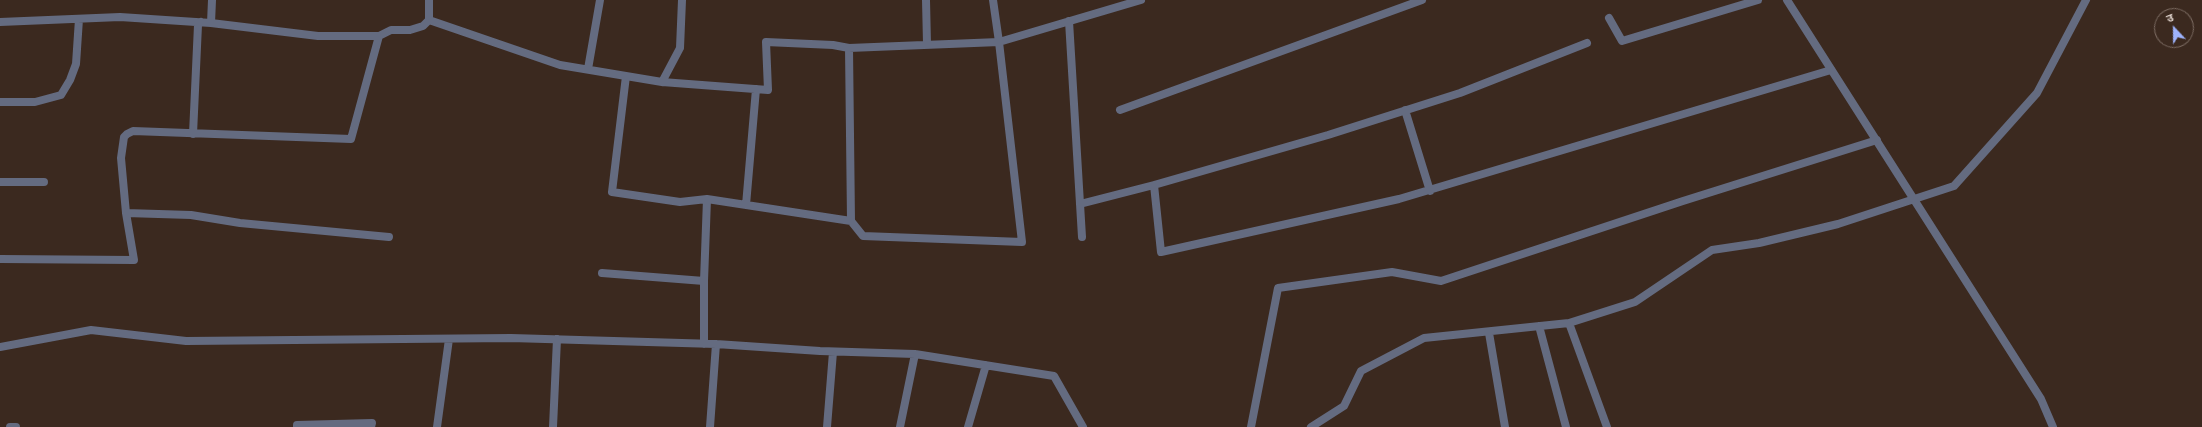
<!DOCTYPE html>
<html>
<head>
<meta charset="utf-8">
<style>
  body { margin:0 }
  #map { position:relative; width:2202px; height:427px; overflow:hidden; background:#3b291f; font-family:"Noto Sans","Noto Sans Devanagari",sans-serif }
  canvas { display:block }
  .north { position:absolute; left:2154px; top:8px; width:40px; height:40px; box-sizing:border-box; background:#3b291f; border:1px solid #7e6e65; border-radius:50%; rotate:338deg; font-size:11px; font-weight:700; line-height:16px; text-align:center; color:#e2d6cf }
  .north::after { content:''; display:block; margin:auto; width:14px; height:18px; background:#9eb3fd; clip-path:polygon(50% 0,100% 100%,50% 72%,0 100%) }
</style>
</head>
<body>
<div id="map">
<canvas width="2202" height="427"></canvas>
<div class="north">उ</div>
</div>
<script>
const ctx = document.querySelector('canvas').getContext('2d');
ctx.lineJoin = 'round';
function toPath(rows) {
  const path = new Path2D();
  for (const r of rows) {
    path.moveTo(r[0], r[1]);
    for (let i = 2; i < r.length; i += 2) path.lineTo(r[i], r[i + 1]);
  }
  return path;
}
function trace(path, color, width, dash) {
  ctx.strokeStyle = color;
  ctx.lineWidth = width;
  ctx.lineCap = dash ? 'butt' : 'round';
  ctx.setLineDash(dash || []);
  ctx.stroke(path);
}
trace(toPath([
  [429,0,429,20,560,65,662,82,768,90,766,42,833,45,849,48,999,42,993,0],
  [926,0,927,44],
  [1609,18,1622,41,1758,0],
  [1069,21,1082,237],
  [0,22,120,17,211,23,212,0],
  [211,23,318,36,379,36],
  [1587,43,1460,93,1328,135,1154,185,1161,252,1399,199,1831,70],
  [849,48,851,221],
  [588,69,600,0],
  [626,76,612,192,680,202,707,199,851,221,863,236,1022,242,999,42,1141,0],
  [662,82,680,48,682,0],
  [0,102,35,102,61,95,70,80,76,64,79,19],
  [1120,110,1422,0],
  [1405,110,1430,191],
  [193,134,198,25,201,22],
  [0,182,44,182],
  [1080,204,1154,185],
  [746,205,756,89],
  [126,213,121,158,124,137,127,134,133,131,351,139,379,36,391,30,410,30,423,26,429,20],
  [0,259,134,260,126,213,191,215,240,223,389,237],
  [602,273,704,281],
  [1569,323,1607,427],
  [1539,326,1566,427],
  [1489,333,1505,427],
  [704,344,704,281,707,199],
  [0,347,91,330,186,341,511,338,716,344,820,351,915,354,1054,376,1083,427],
  [10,427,16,427],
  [297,427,297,425,372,423,371,427],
  [437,427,449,339],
  [553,427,557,339],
  [710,427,716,344],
  [827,427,833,352],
  [900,427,915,354],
  [968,427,986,365],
  [1251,427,1278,288,1392,272,1441,281,1683,201,1877,140],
  [1311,427,1344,406,1361,371,1424,338,1569,323,1635,302,1712,250,1759,243,1838,224,1954,186,2037,93,2086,0]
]), '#646b80', 8);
trace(toPath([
  [1787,0,2041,399,2053,427]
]), '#646b80', 8);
</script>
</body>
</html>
